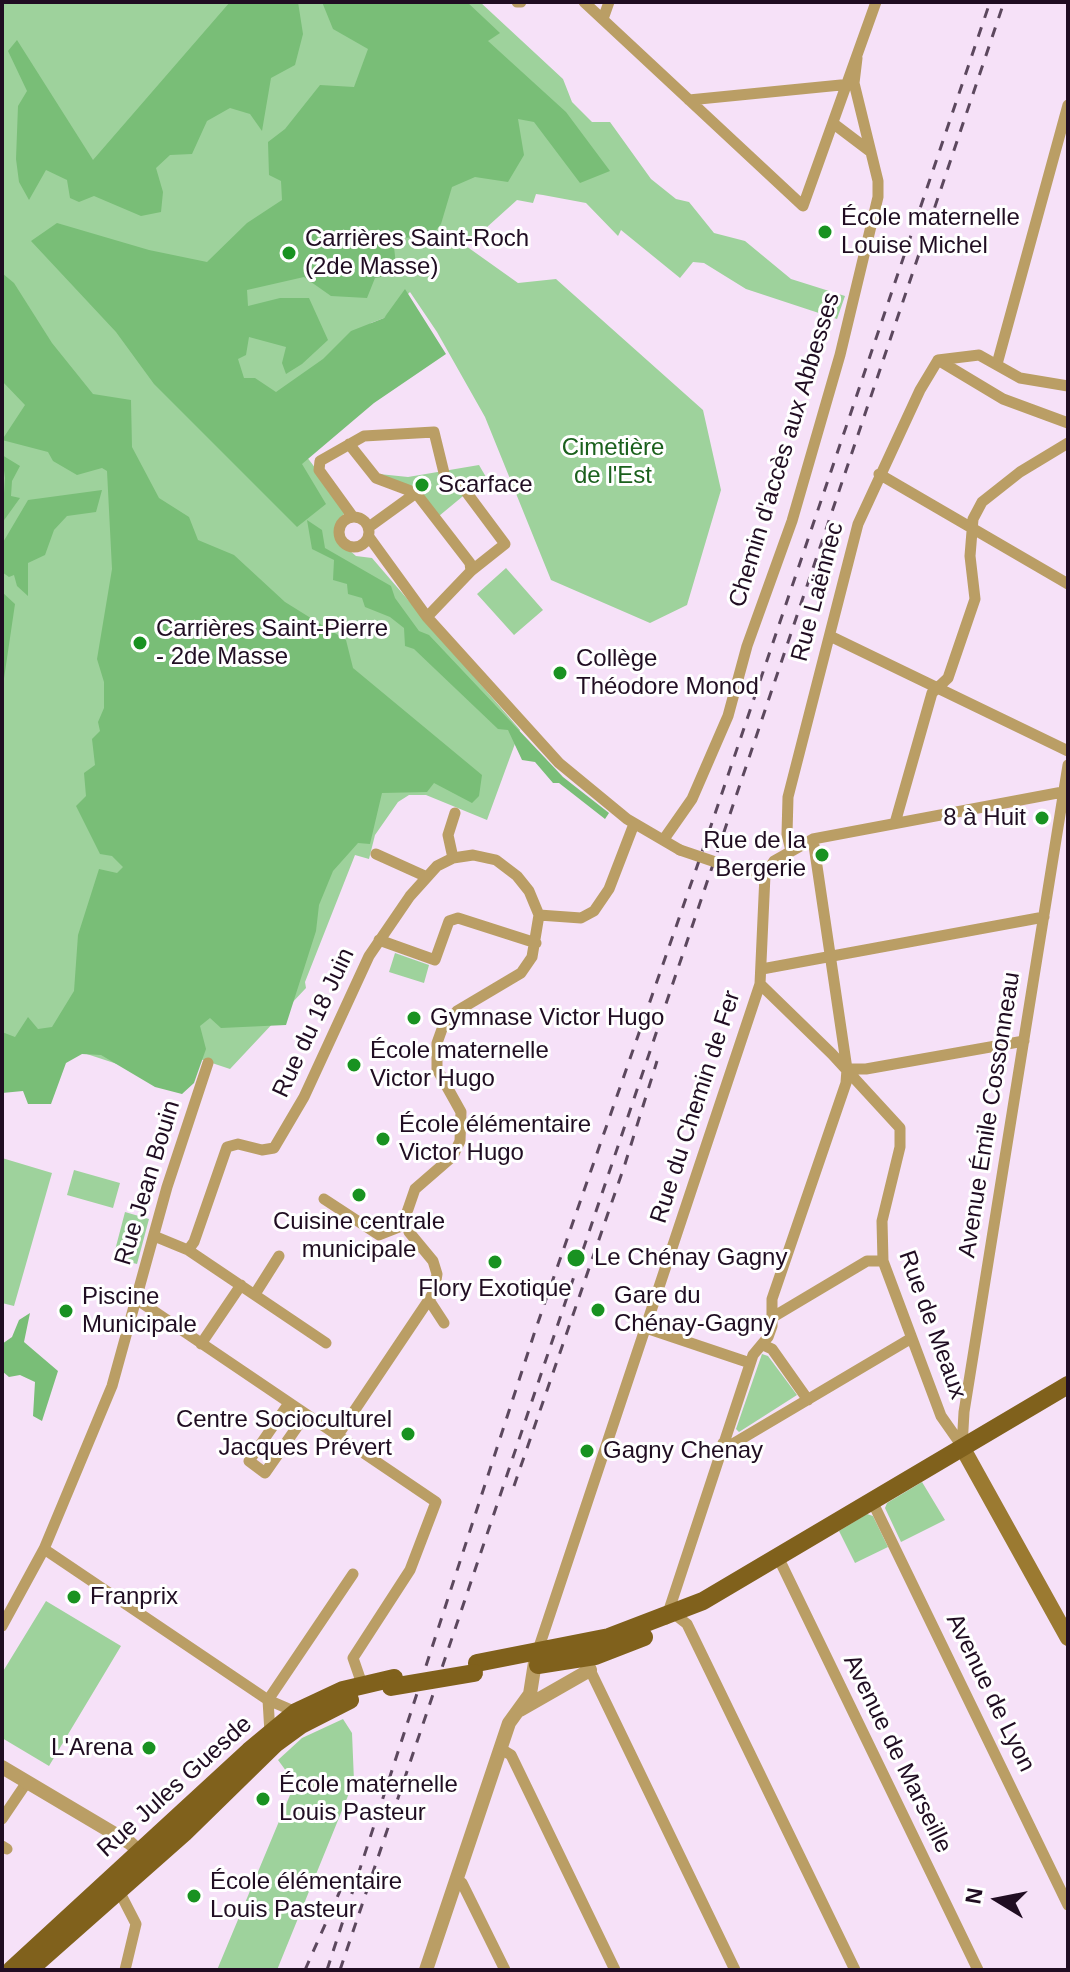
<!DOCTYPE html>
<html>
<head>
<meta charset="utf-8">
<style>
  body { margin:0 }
  #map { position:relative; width:1070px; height:1972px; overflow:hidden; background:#f6e1f8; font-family:Arial,sans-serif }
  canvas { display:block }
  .frame { position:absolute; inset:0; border:4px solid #200d22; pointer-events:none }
  .north { position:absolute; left:958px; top:1860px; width:80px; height:80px; -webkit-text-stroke:6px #fff; paint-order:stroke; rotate:280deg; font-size:22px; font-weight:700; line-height:32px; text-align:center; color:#200d22 }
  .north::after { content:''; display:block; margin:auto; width:28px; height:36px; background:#200d22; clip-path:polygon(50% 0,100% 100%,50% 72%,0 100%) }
</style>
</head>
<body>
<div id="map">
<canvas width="1070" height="1972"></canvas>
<div class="frame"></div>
<div class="north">N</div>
</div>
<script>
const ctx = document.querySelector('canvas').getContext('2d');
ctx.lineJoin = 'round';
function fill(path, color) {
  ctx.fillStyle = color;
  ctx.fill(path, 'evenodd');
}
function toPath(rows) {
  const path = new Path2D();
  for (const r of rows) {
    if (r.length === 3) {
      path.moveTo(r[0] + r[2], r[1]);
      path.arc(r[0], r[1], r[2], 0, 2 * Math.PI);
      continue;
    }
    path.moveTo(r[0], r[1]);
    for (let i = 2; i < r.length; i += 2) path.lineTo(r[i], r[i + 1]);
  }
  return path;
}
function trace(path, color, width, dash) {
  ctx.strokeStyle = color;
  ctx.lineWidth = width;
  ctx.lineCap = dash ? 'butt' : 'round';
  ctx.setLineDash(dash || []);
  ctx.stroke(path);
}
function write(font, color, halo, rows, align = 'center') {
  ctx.font = font + ' Arial,sans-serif';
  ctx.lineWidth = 6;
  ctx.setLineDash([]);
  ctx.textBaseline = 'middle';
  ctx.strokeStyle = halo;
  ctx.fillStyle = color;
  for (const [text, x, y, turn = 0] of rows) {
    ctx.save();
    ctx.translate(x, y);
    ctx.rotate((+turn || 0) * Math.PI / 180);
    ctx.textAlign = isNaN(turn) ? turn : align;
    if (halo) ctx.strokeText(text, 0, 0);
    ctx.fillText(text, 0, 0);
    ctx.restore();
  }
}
fill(toPath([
  [2,2,480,2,563,79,572,102,592,122,610,122,651,179,676,199,689,202,714,233,745,241,791,279,845,296,837,319,746,289,704,263,693,262,680,278,621,230,618,236,586,203,543,195,536,194,533,203,517,200,466,246,518,283,556,279,703,410,721,490,687,605,650,623,551,580,485,417,437,332,410,292,384,318,371,323,288,432,347,510,339,520,342,544,356,556,372,558,520,730,487,820,426,795,409,795,398,802,375,835,369,859,355,855,305,982,306,988,230,1069,200,1059,187,1087,26,1034,2,1092],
  [479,465,486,477,439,516,379,474,408,477],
  [506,568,543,610,514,635,477,594],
  [395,953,429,965,424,983,389,972],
  [2,1158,52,1173,14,1306,2,1303],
  [74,1170,120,1183,113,1208,67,1195],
  [125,1212,149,1219,137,1264,113,1258],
  [762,1354,768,1356,797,1395,739,1432,736,1429],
  [922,1482,945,1520,901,1542,885,1508,887,1503],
  [867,1514,873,1516,888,1547,855,1563,839,1531],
  [46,1601,121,1646,49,1766,2,1738,2,1673],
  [343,1719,352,1733,354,1781,277,1970,217,1970,295,1783,278,1760,302,1738]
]), '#9ed29c');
fill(toPath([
  [230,2,298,2,303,34,295,65,271,78,262,131,250,114,230,108,207,121,192,154,170,155,156,168,163,192,161,212,141,216,94,196,79,202,70,198,67,180,46,170,29,200,19,182,16,159,18,106,27,91,8,51,17,40,93,160],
  [322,2,467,2,500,33,488,41,566,112,610,171,580,183,534,122,518,119,524,155,508,182,475,177,452,187,441,224,431,237,393,238,397,274,375,278,367,298,331,296,304,277,247,290,248,306,280,298,309,298,328,340,302,364,286,374,282,363,286,347,249,337,246,355,238,359,244,378,255,378,276,392,323,359,351,331,384,318,405,289,446,354,374,403,302,464,326,504,297,527,154,384,116,332,31,241,57,223,149,250,207,262,247,223,282,200,281,181,269,175,268,142,285,129,320,85,354,87,368,49,333,29],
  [2,273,14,283,52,343,93,394,131,400,132,447,159,498,189,517,198,540,234,555,285,602,346,640,353,668,482,775,479,796,472,803,434,783,427,792,382,793,370,844,358,843,333,871,319,905,316,931,286,1025,221,1028,210,1018,200,1026,206,1049,194,1083,182,1094,155,1087,101,1055,82,1054,66,1063,51,1104,28,1104,23,1091,2,1093,2,1032,15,1037,28,1017,38,1029,52,1027,74,991,78,935,99,869,117,873,123,867,112,856,100,854,76,806,86,796,84,773,95,765,92,739,100,731,98,722,104,708,104,682,97,659,112,569,107,471,102,468,77,475,53,461,48,452,2,440,25,405,2,381],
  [2,455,20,466,12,481,11,496,20,498,2,523,5,478],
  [102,490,96,512,67,516,54,530,45,555,28,563,28,596,17,586,14,575,9,577,2,572,2,544,28,500],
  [307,520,322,530,325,548,391,586,395,598,419,631,429,635,563,777,609,813,605,819,559,783,553,783,535,762,522,760,508,730,498,729,414,649,405,646,404,628,390,617,365,607,362,598,348,594,347,584,333,580,334,560,312,549],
  [2,592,15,604,2,692],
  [30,1313,24,1342,58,1371,42,1421,33,1416,35,1382,20,1375,9,1377,2,1371,2,1344,12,1337,19,1320]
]), '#79be77');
trace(toPath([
  [517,2,521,2],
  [584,2,803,206,876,2],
  [603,19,609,2],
  [689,100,851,84],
  [834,124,871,152],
  [938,360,1003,399,1068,423],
  [938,360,979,355,1020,378,1068,386],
  [997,364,1068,105],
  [349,444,376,478,416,493,470,563,471,571],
  [879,474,1068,584],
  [354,532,15],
  [353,517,319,470,320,461,364,436,434,432,445,477,464,489,505,544,471,571,427,617],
  [369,527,416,493],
  [369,537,427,617,559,763,627,819,680,850],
  [830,636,1068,751],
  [895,823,932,693,948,678,975,599,970,556,973,519,982,502,1020,472,1068,443],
  [664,839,692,799,728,716,747,646,792,521,840,355,878,197,878,181,854,83,857,58],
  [791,851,787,834,788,797,858,524,920,390,938,360],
  [376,854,427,877],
  [453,858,448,835,455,813],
  [739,870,765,875],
  [539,915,581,918,594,911,609,889,634,824],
  [379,940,435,960,449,921,458,918,536,943],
  [762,969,1044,917],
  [760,984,832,1054,900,1128,900,1147,882,1221,883,1261,941,1416,962,1446],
  [848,1069,866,1069,1024,1041],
  [324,1199,379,1235,407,1224],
  [154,1236,188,1250,194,1242,227,1147,238,1144,262,1150,274,1148,304,1097,369,956,410,896,437,866,453,858,473,855,496,860,517,876,529,891,539,915,532,957,521,973,457,1011,442,1029,437,1043,437,1069,461,1112,460,1141,453,1156,415,1189,406,1215,409,1232,433,1261,437,1274,434,1292,338,1435],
  [188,1250,326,1343],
  [255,1294,279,1256],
  [136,1299,436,1502,410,1570,353,1658,362,1684],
  [429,1300,444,1323],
  [773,1317,867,1261,883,1261],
  [643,1327,750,1363],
  [201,1344,241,1285],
  [763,1345,772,1349,808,1400],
  [289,1403,249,1461,265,1473,306,1414],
  [723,1443,731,1445,910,1339],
  [962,1447,964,1412,1068,765],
  [872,1501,1068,1905],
  [44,1549,268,1700,296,1712],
  [778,1557,978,1970],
  [673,1613,687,1624,855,1970],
  [666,1619,753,1355,768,1337,772,1326,772,1299,846,1083,847,1069,813,839],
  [2,1626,44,1549,112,1386,167,1187,208,1063],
  [537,1653,760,984,765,875,774,861,813,839,1068,791],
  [590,1670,735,1970],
  [268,1700,353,1574],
  [268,1700,270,1733],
  [501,1749,511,1755,615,1970],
  [2,1819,27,1782],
  [2,1846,7,1849],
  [457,1880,462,1883,505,1970],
  [118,1889,136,1924,125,1970]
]), '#ba9e65', 11);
trace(toPath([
  [520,1710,590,1670,579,1652],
  [2,1767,130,1843,147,1859],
  [426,1970,509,1723,530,1694,536,1656]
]), '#ba9e65', 14);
trace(toPath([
  [962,1447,1068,1638]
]), '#9b7a31', 16);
trace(toPath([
  [477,1663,609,1637,703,1601,1068,1385],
  [538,1665,595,1656,644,1637],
  [11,1970,249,1751,296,1712,343,1690,394,1678],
  [29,1970,184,1833,275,1744,301,1725,350,1700]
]), '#80611c', 18);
trace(toPath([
  [514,1486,625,1164,657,1061],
  [305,1970,347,1875],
  [327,1970,535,1331,700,858,990,2],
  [340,1970,1004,2]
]), '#5c485e', 3, [10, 10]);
trace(toPath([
  [680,850,739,870]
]), '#ba9e65', 11);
trace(toPath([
  [391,1687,474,1673]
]), '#80611c', 18);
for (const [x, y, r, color] of [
  [825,232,8,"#199221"],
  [289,253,8,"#199221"],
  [422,485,8,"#199221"],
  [140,643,8,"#199221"],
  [560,673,8,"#199221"],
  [1042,818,8,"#199221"],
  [822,855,8,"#199221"],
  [414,1018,8,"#199221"],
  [354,1065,8,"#199221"],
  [383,1139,8,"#199221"],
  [359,1195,8,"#199221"],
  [576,1258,10,"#199221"],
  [495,1262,8,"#199221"],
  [598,1310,8,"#199221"],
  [66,1311,8,"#199221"],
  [408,1434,8,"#199221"],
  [587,1451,8,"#199221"],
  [74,1597,8,"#199221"],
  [149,1748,8,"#199221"],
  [263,1799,8,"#199221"],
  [194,1896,8,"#199221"]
]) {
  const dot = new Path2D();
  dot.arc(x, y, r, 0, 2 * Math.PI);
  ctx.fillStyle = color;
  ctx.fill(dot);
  trace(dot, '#fff', 3);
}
write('24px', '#200d22', '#fff', [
  ["École maternelle",841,218],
  ["Louise Michel",841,246],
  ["Carrières Saint-Roch",305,239],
  ["(2de Masse)",305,267],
  ["Scarface",438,485],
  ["Carrières Saint-Pierre",156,629],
  ["- 2de Masse",156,657],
  ["Collège",576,659],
  ["Théodore Monod",576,687],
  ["8 à Huit",1026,818,"right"],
  ["Rue de la",806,841,"right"],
  ["Bergerie",806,869,"right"],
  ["Gymnase Victor Hugo",430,1018],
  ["École maternelle",370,1051],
  ["Victor Hugo",370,1079],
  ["École élémentaire",399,1125],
  ["Victor Hugo",399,1153],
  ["Cuisine centrale",359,1222,"center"],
  ["municipale",359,1250,"center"],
  ["Le Chénay Gagny",594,1258],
  ["Flory Exotique",495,1289,"center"],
  ["Gare du",614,1296],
  ["Chénay-Gagny",614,1324],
  ["Piscine",82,1297],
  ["Municipale",82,1325],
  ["Centre Socioculturel",392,1420,"right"],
  ["Jacques Prévert",392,1448,"right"],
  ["Gagny Chenay",603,1451],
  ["Franprix",90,1597],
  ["L'Arena",133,1748,"right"],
  ["École maternelle",279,1785],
  ["Louis Pasteur",279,1813],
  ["École élémentaire",210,1882],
  ["Louis Pasteur",210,1910]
], 'left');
write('24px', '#1a601c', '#fff', [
  ["Cimetière",613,448],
  ["de l'Est",613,476]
]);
write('24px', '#200d22', '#fff', [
  ["Chemin d'accès aux Abbesses",785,450,-73],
  ["Rue Laënnec",818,592,-75],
  ["Rue du 18 Juin",314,1023,-65],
  ["Rue du Chemin de Fer",696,1107,-72],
  ["Avenue Émile Cossonneau",990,1115,-81],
  ["Rue Jean Bouin",148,1183,-73],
  ["Rue de Meaux",932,1325,70],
  ["Avenue de Lyon",990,1693,64],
  ["Avenue de Marseille",897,1754,64],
  ["Rue Jules Guesde",175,1787,-42]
]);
</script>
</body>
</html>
